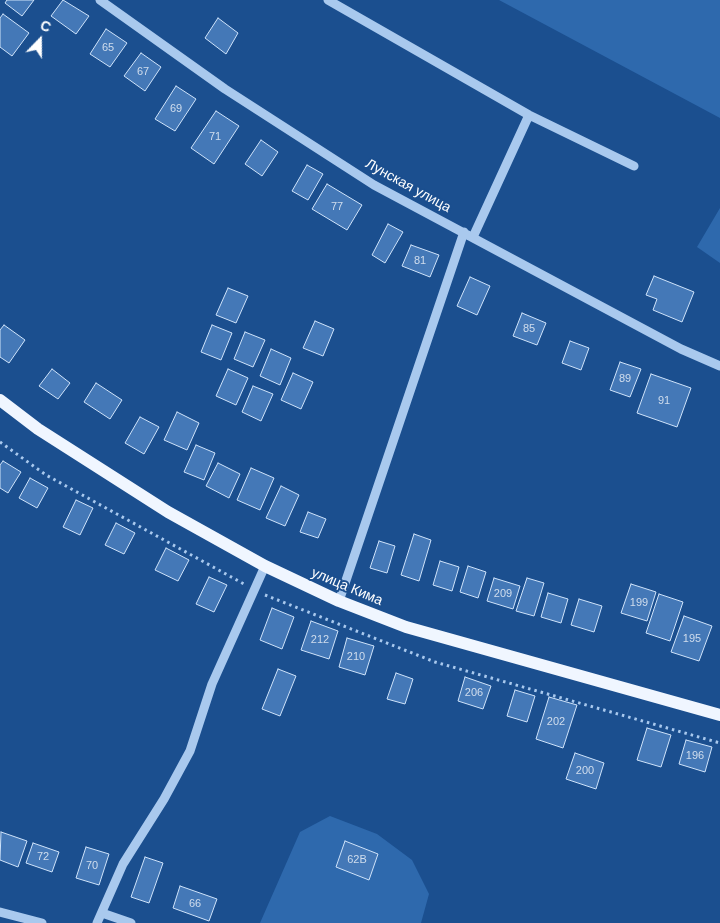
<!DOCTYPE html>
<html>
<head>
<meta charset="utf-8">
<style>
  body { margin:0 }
  #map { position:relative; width:720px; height:923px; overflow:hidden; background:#1b4f8f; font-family:Helvetica,sans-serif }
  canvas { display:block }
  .north { position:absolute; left:15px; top:15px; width:50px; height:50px; -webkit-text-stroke:4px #1b4f8f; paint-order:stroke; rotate:22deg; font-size:14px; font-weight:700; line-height:20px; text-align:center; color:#fff }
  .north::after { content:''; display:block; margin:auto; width:18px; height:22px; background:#fff; clip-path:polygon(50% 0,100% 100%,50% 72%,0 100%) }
</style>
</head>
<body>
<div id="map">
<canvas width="720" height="923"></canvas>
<div class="north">С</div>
</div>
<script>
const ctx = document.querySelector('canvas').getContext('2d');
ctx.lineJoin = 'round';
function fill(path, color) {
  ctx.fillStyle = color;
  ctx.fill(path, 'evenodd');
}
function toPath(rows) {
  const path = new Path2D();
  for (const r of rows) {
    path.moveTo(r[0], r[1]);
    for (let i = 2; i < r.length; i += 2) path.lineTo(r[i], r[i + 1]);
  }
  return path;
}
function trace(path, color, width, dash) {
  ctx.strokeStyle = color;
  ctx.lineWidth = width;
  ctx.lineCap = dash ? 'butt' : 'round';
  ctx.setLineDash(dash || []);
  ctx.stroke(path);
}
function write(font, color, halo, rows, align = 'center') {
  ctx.font = font + ' Helvetica,sans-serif';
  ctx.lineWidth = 4;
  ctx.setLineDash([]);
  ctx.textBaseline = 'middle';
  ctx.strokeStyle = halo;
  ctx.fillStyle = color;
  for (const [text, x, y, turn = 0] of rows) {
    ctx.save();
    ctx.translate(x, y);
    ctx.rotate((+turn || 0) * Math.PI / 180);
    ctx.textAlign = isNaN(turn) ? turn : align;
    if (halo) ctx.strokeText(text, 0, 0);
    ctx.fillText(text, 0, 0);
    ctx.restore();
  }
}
fill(toPath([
  [499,0,720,0,720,118],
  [720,208,720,263,697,247],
  [330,816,377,834,412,860,429,894,421,923,260,923,300,832]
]), '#2e69ad');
const building = toPath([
  [7,0,34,0,22,16,5,3,7,0],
  [63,0,89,16,76,34,51,16,63,0],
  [3,14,29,33,12,56,0,47,0,18,3,14],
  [218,18,238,33,226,54,205,38,218,18],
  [106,29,127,43,110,67,90,54,106,29],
  [141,53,161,67,145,91,124,76,141,53],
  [176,86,196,99,175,131,155,119,176,86],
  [216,111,239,126,214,164,191,148,216,111],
  [261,140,278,152,262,176,245,164,261,140],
  [307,165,323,174,308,200,292,191,307,165],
  [327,184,362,205,347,230,312,209,327,184],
  [388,224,403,232,385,263,372,255,388,224],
  [411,245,439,255,430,277,402,266,411,245],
  [654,276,694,292,682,322,653,310,657,299,646,295,654,276],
  [470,277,490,286,477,315,457,306,470,277],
  [228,288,248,296,236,323,216,315,228,288],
  [522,313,546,323,537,345,513,336,522,313],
  [315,321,334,329,323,356,303,348,315,321],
  [4,325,25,340,9,363,0,357,0,330,4,325],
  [212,325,232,333,221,360,201,352,212,325],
  [245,332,265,340,253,367,234,359,245,332],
  [570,341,589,348,581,370,562,363,570,341],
  [271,349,291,358,280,385,260,376,271,349],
  [620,362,641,369,630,397,610,390,620,362],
  [52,369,70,383,58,399,39,386,52,369],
  [228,369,248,378,236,405,216,396,228,369],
  [293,373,313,382,301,409,281,400,293,373],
  [651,374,691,388,677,427,637,413,651,374],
  [96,383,122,400,110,419,84,402,96,383],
  [253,386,273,394,261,421,242,412,253,386],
  [177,412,199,423,187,450,164,440,177,412],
  [140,417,159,427,144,454,125,443,140,417],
  [196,445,215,453,204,480,184,472,196,445],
  [3,461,21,472,8,493,0,488,0,465,3,461],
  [218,463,240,474,229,498,206,486,218,463],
  [251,468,274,478,260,510,237,500,251,468],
  [30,478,48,488,37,508,19,498,30,478],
  [281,486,299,495,285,526,266,518,281,486],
  [76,500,93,508,80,535,63,527,76,500],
  [308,512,326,519,318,538,300,532,308,512],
  [116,523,135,533,124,554,105,545,116,523],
  [414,534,431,540,419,581,401,575,414,534],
  [379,541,395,546,387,573,370,568,379,541],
  [166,548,189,560,178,581,155,570,166,548],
  [440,561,459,567,452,591,433,585,440,561],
  [468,566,486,572,478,598,460,592,468,566],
  [209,577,227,585,214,612,196,604,209,577],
  [494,578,520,586,513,609,487,601,494,578],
  [527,578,544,583,534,616,516,611,527,578],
  [631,584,656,592,647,621,621,613,631,584],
  [548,593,568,599,561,623,541,617,548,593],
  [659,594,683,602,670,641,646,633,659,594],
  [579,599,602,606,594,632,571,625,579,599],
  [272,608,294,617,282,649,260,640,272,608],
  [684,616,712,626,699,661,671,652,684,616],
  [311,621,338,631,329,659,301,650,311,621],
  [347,638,374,646,365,675,339,667,347,638],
  [278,669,296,676,280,716,262,709,278,669],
  [396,673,413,679,405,704,387,699,396,673],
  [465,677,491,686,483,709,458,701,465,677],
  [515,690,535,696,527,722,507,716,515,690],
  [549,697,577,705,563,748,536,739,549,697],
  [647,728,671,735,661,767,637,760,647,728],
  [686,740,712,747,705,772,679,764,686,740],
  [575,753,604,763,596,789,566,779,575,753],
  [1,832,27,841,18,867,0,860,1,832],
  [345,841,378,854,369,880,336,867,345,841],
  [33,843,59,852,52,872,26,863,33,843],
  [86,847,109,854,99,885,76,878,86,847],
  [145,857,163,863,149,903,131,897,145,857],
  [180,886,217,899,209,921,173,908,180,886]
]);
fill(building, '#4478b7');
trace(building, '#cfe3fa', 1);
trace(toPath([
  [0,442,46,475,244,584],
  [265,595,435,662,720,743]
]), '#a9c9ee', 3, [2.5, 4]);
trace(toPath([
  [100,0,225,89,374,185,681,349,720,366],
  [328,0,529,115,634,166],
  [473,237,529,115],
  [339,601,464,232],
  [0,912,42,923],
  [102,913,131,923],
  [97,923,123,864,164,799,190,751,212,684,265,566]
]), '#a9c9ee', 9);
trace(toPath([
  [0,400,38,429,168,512,265,566,339,601,406,627,720,715]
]), '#f0f6ff', 12);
write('11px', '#d0dded', null, [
  ["65",108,48],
  ["67",143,72],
  ["69",176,109],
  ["71",215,137],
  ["77",337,207],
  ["81",420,261],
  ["85",529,329],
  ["89",625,379],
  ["91",664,401],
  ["209",503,594],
  ["199",639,603],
  ["195",692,639],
  ["212",320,640],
  ["210",356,657],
  ["206",474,693],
  ["202",556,722],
  ["196",695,756],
  ["200",585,771],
  ["72",43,857],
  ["62В",357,860],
  ["70",92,866],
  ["66",195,904]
]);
write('14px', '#fff', '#1b4f8f', [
  ["Лунская улица",408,186,29],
  ["улица Кима",347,587,23]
]);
</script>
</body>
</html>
